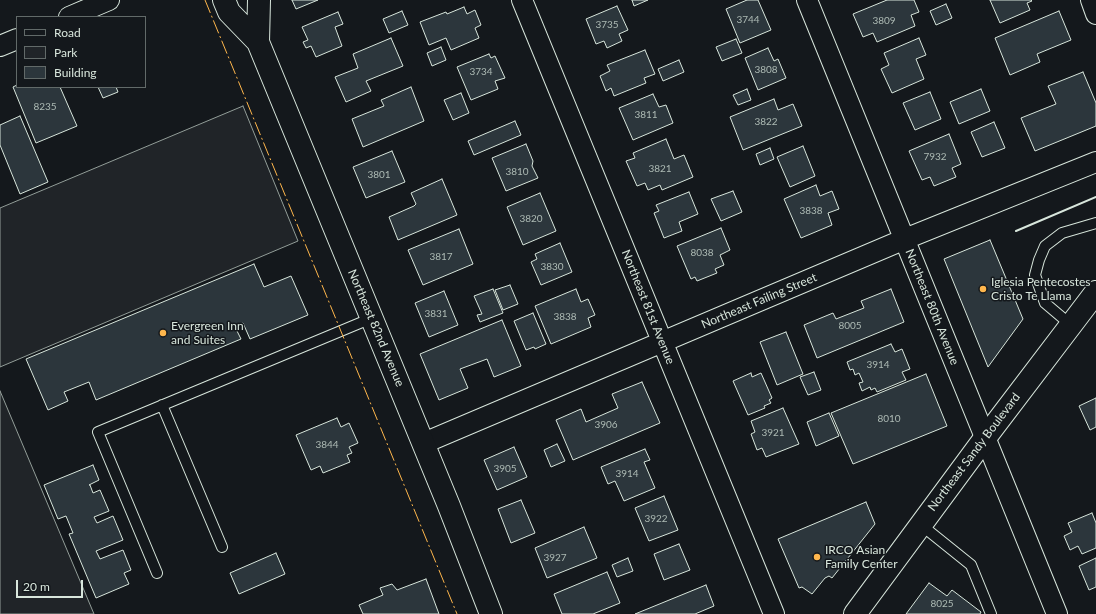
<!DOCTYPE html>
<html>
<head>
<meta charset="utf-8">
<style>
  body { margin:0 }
  #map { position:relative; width:1096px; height:614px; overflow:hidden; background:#14181c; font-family:Lato,sans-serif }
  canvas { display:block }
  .legend { position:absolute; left:16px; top:16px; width:130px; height:72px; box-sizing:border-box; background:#14181c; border:1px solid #626a69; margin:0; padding:5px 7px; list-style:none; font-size:12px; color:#d8e6dc }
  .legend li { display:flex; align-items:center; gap:8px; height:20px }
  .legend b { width:20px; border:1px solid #626a69 }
  .scale { position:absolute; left:16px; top:580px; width:67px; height:18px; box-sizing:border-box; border:2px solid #d8e6dc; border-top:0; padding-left:5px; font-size:12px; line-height:14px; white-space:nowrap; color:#d8e6dc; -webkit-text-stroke:3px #14181c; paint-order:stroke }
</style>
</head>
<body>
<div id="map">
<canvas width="1096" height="614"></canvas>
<ul class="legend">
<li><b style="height:5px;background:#14181c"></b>Road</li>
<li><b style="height:11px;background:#202428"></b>Park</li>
<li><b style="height:11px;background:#2c363c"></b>Building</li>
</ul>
<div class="scale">20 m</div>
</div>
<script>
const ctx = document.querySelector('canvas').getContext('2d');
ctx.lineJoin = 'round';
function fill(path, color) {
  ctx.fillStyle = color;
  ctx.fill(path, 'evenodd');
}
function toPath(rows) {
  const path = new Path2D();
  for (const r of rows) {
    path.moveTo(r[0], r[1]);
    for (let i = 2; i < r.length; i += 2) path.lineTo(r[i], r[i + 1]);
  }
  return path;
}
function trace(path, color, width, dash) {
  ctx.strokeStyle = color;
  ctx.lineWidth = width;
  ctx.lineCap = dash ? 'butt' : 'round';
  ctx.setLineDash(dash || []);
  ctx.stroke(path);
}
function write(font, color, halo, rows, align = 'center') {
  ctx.font = font + ' Lato,sans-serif';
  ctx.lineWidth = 3;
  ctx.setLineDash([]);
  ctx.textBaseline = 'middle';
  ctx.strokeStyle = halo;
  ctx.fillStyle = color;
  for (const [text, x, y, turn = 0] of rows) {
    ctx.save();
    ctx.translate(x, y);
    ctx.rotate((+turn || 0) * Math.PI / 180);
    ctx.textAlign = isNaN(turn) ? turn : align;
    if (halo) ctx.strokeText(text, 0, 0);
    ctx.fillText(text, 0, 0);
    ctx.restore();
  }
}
const green = toPath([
  [243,106,298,241,0,367,0,208,243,106],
  [0,391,94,614,0,614,0,391]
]);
fill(green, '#202428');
trace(green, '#939e99', 1);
const building = toPath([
  [292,0,318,0,296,9,292,0],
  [632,0,648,0,634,6,632,0],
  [747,0,758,0,771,30,740,43,726,9,747,0],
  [887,0,914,0,919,12,911,15,915,26,877,42,873,33,863,37,853,14,887,0],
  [990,0,1031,0,1032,1,1027,3,1030,10,1000,23,990,0],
  [946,4,952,18,936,25,930,11,946,4],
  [617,6,628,30,619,34,622,41,607,48,604,41,596,44,586,19,617,6],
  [464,7,467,14,475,10,481,25,475,28,479,38,451,50,446,38,429,45,420,22,446,12,447,14,464,7],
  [402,11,408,25,389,33,383,19,402,11],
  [1059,11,1071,40,1037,54,1040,62,1010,75,995,38,1059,11],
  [338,12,343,24,335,27,342,46,316,57,311,46,306,48,303,42,308,40,302,27,338,12],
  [391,38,403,66,366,81,371,91,346,102,335,77,358,68,353,54,391,38],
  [919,38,926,55,916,59,924,79,892,93,881,69,889,65,884,53,919,38],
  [736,39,742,53,722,61,716,47,736,39],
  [441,47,446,60,432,66,427,53,441,47],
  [768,48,774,61,778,59,786,78,758,90,745,58,768,48],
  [645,50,655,74,644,78,646,83,614,96,611,88,606,91,600,76,610,71,607,65,645,50],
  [489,54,491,58,495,56,505,78,495,81,498,89,471,100,457,67,489,54],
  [679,60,684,72,663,81,658,69,679,60],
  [1083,72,1096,103,1096,126,1035,151,1021,118,1056,104,1048,86,1083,72],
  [17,85,17,87,60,87,77,126,36,143,13,87,17,85],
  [98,87,116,87,118,92,103,98,98,87],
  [411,87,424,121,363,147,352,119,384,106,381,100,411,87],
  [747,89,751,100,738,105,733,95,747,89],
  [981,89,990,111,959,124,950,102,981,89],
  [930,92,941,119,915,130,903,103,930,92],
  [461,93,469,113,453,120,444,100,461,93],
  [653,94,659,107,666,105,673,123,633,140,619,108,653,94],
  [774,99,778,110,793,104,802,126,743,150,730,117,774,99],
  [20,116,48,182,20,194,0,145,0,125,20,116],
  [515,121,521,135,474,155,468,141,515,121],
  [994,122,1005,148,982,157,971,132,994,122],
  [949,134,961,164,952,168,956,177,934,186,930,177,922,180,909,151,949,134],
  [666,139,674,159,684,155,693,177,662,190,660,185,648,190,645,183,637,186,626,161,635,158,633,153,666,139],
  [526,144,533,161,532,166,538,178,506,191,492,158,526,144],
  [803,146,815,176,790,187,777,157,803,146],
  [770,148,774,159,760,165,756,154,770,148],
  [392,151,405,182,366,198,353,167,392,151],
  [442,179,457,215,398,240,389,217,414,206,416,204,411,193,442,179],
  [816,185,820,196,832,191,839,209,828,213,832,225,801,238,784,199,816,185],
  [733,191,742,212,721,221,711,199,733,191],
  [689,192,698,214,679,222,682,231,664,238,654,213,659,211,656,205,689,192],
  [540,193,556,231,523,245,507,207,540,193],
  [721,228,730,250,720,255,724,265,715,269,717,273,697,281,695,277,691,279,677,246,721,228],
  [459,229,473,264,423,285,408,250,459,229],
  [990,240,1023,319,988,367,944,259,990,240],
  [560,243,572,272,541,285,531,262,537,259,535,254,560,243],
  [254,264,264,287,291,276,308,315,250,339,243,323,235,327,241,339,96,400,89,382,64,392,68,401,48,410,26,359,254,264],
  [510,285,518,304,503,310,495,290,510,285],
  [493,289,503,313,480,322,477,315,482,314,474,296,493,289],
  [576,289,581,302,588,299,595,315,588,318,591,327,551,344,535,306,576,289],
  [891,289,904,322,817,358,804,325,833,313,836,319,864,308,861,301,891,289],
  [444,291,458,325,429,337,415,303,444,291],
  [533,313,546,344,535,349,534,347,526,350,514,321,533,313],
  [502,320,521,366,494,377,487,359,460,369,468,388,439,400,420,354,502,320],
  [786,332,803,374,777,385,760,342,786,332],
  [891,344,895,352,902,349,910,369,902,372,906,380,877,392,875,388,871,390,870,387,862,391,859,383,863,382,859,373,855,375,853,369,850,370,847,362,891,344],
  [814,372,821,390,808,395,800,377,814,372],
  [751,373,752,377,761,373,772,398,769,400,771,403,764,406,765,408,748,415,733,381,751,373],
  [926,374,947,426,853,464,831,413,926,374],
  [642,382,660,423,573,460,556,420,581,409,586,422,618,408,612,394,642,382],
  [1096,398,1096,427,1090,430,1079,406,1096,398],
  [783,408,799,444,766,457,762,448,757,450,751,434,755,432,751,421,783,408],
  [829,413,839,436,816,446,807,422,829,413],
  [337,418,341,427,349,423,358,443,349,447,352,453,347,455,350,462,323,473,320,466,311,470,296,435,337,418],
  [557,444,565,461,551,467,544,450,557,444],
  [514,447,527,477,497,490,484,460,514,447],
  [645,449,650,460,644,462,655,488,624,501,615,481,608,484,601,467,645,449],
  [93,465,99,480,89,485,90,485,93,493,100,490,109,511,94,517,97,523,113,516,123,540,96,551,100,559,123,550,131,570,124,573,129,584,96,598,69,534,73,533,66,516,58,519,44,485,93,465],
  [664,496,678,530,649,541,635,508,664,496],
  [521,500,535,533,511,543,498,509,521,500],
  [866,502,875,524,832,578,829,576,825,578,812,594,802,587,799,588,778,539,866,502],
  [1092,513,1096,523,1096,548,1082,554,1078,546,1070,550,1064,536,1072,532,1068,523,1092,513],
  [584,527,597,558,547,578,535,548,584,527],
  [679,544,690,570,664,580,654,554,679,544],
  [276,553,285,574,239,594,230,573,276,553],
  [628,558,633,571,617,577,612,565,628,558],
  [1096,558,1096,587,1089,590,1079,566,1096,558],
  [607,572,620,603,593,614,562,614,554,594,607,572],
  [426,579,439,614,363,614,359,605,383,595,380,588,392,584,397,590,426,579],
  [929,583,947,596,952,590,981,612,980,614,906,614,929,583],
  [706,585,714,606,695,614,635,614,706,585]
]);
fill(building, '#2c363c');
trace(building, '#d8e6dc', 1);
const lane = toPath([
  [1071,325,1045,303,1035,275,1039,260,1045,246,1062,233,1096,223],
  [162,405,222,547],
  [920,524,971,565,991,614],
  [157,573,98,432,372,318]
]);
const street = toPath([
  [522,0,774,614],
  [807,0,1057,614],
  [1091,0,1096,14],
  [69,17,109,0],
  [0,46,17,39],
  [424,443,905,239,1096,162]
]);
const primary = toPath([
  [224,0,229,12,258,42,449,506,491,614],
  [258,42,259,0],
  [855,614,985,438,1096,292]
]);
trace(lane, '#d8e6dc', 12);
trace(street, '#d8e6dc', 22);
trace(primary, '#d8e6dc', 24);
trace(lane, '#14181c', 10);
trace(street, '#14181c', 20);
trace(primary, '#14181c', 22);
trace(toPath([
  [1016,231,1096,197]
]), '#d8e6dc', 2);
trace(toPath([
  [205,0,457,614]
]), '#ffb74d', 1, [14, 3, 2, 3]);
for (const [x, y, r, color] of [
  [983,289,4,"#ffb74d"],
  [163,333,4,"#ffb74d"],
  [817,557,4,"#ffb74d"]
]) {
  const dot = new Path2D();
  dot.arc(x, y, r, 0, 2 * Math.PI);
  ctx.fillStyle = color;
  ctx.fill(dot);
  trace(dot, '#14181c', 1.5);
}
write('10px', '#adbab4', null, [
  ["3744",748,20],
  ["3809",884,21],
  ["3735",607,25],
  ["3808",766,70],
  ["3734",481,72],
  ["8235",45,107],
  ["3811",646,115],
  ["3822",766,122],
  ["7932",935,157],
  ["3821",660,169],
  ["3810",517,172],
  ["3801",379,175],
  ["3838",811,211],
  ["3820",531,219],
  ["8038",702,253],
  ["3817",441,257],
  ["3830",552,267],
  ["3831",436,314],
  ["3838",565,317],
  ["8005",850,326],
  ["3914",878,365],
  ["8010",889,419],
  ["3906",606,425],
  ["3921",773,433],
  ["3844",327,445],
  ["3905",505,469],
  ["3914",627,474],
  ["3922",656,519],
  ["3927",555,558],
  ["8025",942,604]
]);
write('12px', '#d8e6dc', '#14181c', [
  ["Iglesia Pentecostes",991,282],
  ["Cristo Te Llama",991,296],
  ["Evergreen Inn",171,326],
  ["and Suites",171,340],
  ["IRCO Asian",825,550],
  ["Family Center",825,564]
], 'left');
write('12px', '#d8e6dc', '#14181c', [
  ["Northeast Failing Street",759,301,-23],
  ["Northeast 81st Avenue",648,307,68],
  ["Northeast 80th Avenue",932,307,68],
  ["Northeast 82nd Avenue",376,328,67],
  ["Northeast Sandy Boulevard",974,452,-53]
]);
</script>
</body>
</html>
